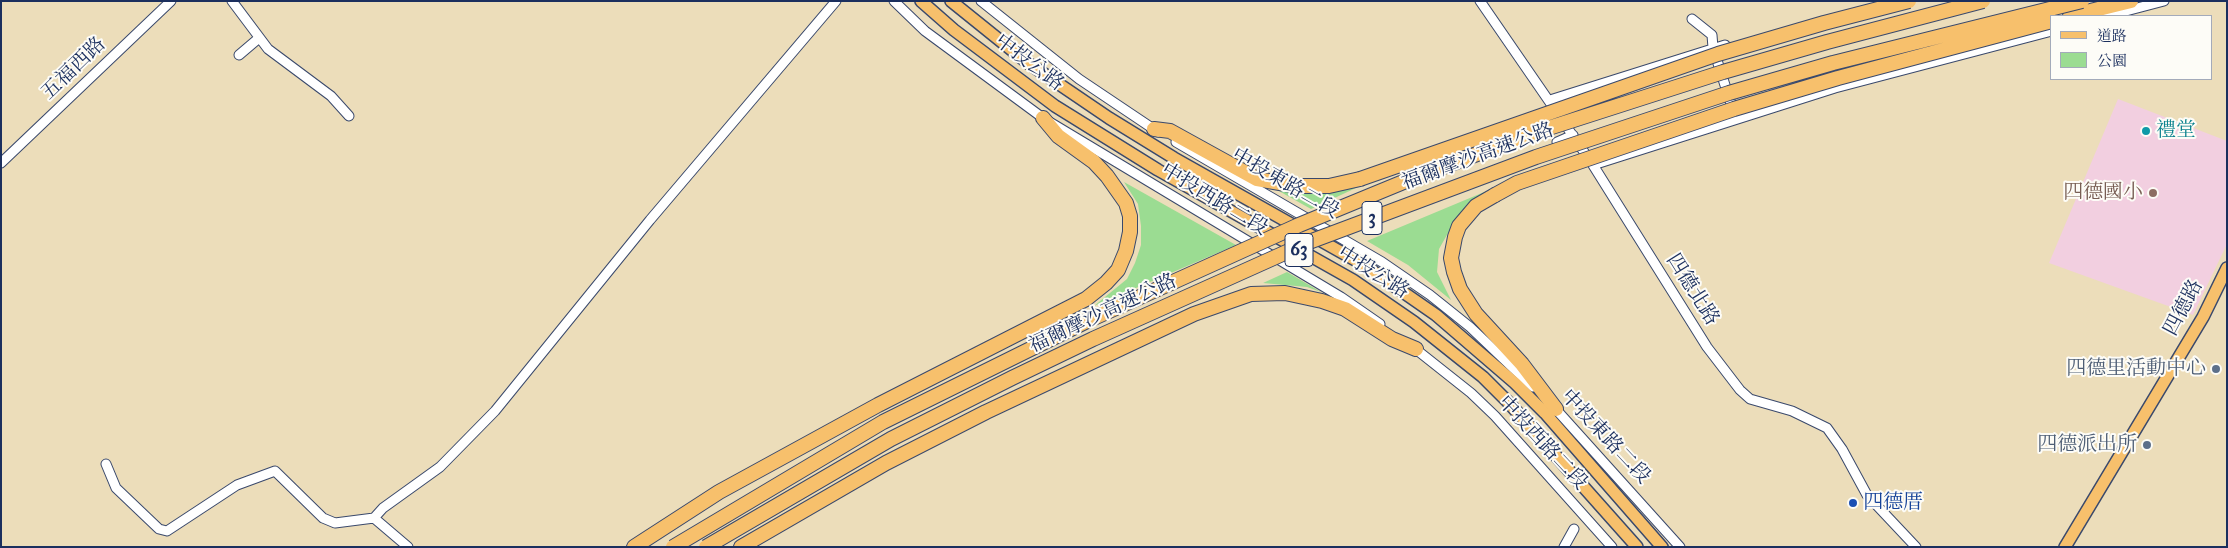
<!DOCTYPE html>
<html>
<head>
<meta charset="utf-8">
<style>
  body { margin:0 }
  #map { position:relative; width:2228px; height:548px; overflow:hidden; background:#ecddba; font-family:"IM FELL Great Primer","Noto Serif TC",serif }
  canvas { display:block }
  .frame { position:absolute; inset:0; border:2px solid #1b2f5e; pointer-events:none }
  .legend { position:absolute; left:2050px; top:15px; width:162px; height:65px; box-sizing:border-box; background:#fdfcf7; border:1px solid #a3aaba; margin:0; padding:6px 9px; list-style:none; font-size:15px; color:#1b2f5e }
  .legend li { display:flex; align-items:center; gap:10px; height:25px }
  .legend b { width:25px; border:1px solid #a3aaba }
</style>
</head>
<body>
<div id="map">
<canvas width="2228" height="548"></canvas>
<div class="frame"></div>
<ul class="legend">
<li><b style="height:6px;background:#f7c06c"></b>道路</li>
<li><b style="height:14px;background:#9bdc92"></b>公園</li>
</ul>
</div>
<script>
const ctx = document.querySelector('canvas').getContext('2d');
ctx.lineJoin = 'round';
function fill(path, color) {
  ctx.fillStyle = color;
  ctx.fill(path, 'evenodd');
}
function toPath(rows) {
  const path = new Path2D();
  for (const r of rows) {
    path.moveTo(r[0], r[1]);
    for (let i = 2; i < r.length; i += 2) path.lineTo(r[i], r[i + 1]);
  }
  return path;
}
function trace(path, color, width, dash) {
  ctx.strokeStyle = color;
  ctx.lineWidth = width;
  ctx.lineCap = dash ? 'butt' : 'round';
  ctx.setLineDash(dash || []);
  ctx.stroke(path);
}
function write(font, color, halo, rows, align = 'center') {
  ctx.font = font + ' "IM FELL Great Primer","Noto Serif TC",serif';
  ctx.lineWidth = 4;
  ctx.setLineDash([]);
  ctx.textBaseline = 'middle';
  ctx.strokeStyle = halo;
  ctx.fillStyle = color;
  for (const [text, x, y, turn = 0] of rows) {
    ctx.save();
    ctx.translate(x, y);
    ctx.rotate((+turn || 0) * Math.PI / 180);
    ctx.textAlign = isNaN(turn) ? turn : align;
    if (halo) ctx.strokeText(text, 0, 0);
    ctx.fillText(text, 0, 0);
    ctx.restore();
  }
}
fill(toPath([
  [2118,99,2227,141,2227,244,2193,315,2049,263]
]), '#f2cfe0');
fill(toPath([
  [1124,182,1236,245,1094,306,1127,279,1135,263,1141,245,1141,226,1138,204],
  [1358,187,1311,209,1277,190,1319,192],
  [1489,190,1467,208,1452,226,1439,249,1437,272,1451,300,1408,265,1367,241],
  [1287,272,1321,292,1307,287,1263,283]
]), '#9bdc92');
const minor = toPath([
  [232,1,268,49,331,96,349,116],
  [894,1,925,31,1043,118,1341,297,1380,324],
  [981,1,1079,79,1158,132],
  [1480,1,1593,165,1707,347,1740,390,1750,399,1792,411,1827,428,1842,449,1867,495,1916,547],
  [2107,16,2164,1],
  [1692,19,1712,35,1713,48,1734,113],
  [239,55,259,38],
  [1550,100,1725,45],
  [1176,142,1382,262,1430,295,1470,327,1533,387],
  [1557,142,1573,135],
  [1,163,171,1],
  [1593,165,1835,88,2052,31],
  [1413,347,1471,393,1495,416,1612,547],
  [1553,406,1680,547],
  [106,464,116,488,159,529,167,531,237,485,275,471,323,518,335,523,374,518,383,508,440,467,495,411,650,220,836,1],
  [374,518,408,547],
  [1564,547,1574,529]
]);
const major = toPath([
  [921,1,954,30,1055,106,1158,170,1353,280,1414,322,1483,377,1509,403,1637,547],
  [951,1,1028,63,1109,118,1174,158,1364,265,1436,315,1515,383,1545,413,1662,547],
  [2065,547,2203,317,2227,268]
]);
const highway = toPath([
  [2070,16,2131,1],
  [1154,129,1170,131,1257,179,1297,186,1329,186,1360,179],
  [1495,195,1476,206,1459,226,1455,237,1451,258,1454,272,1460,289,1476,314,1522,364,1556,409],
  [634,547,719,492,878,405,1086,299,1106,283,1118,270,1126,251,1130,232,1130,216,1126,203,1107,176,1094,162,1058,136,1043,118],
  [741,547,886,463,986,412,1194,314,1251,294,1285,293,1322,301,1345,309,1392,339,1416,349]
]);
trace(minor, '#3a496c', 11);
trace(major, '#3a496c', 14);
trace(highway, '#3a496c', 16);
trace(minor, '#fff', 9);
trace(major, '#f7c06c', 11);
trace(highway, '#f7c06c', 14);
const highwayBridge = toPath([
  [1360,179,1718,54,1824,23,1909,1],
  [1495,195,1517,183,1734,109,1838,78,2052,21],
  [673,547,883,422,1087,321,1299,225,1401,183,1527,135,1723,72,1827,42,1983,1],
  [706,547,891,439,1012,378,1093,339,1309,242,1536,157,1729,93,1833,63,2082,1]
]);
trace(highwayBridge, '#3a496c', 16, []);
trace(highwayBridge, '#f7c06c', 14);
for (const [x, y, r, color] of [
  [2146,131,5,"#0f9aa8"],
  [2153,193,5,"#8d6e63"],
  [2216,369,5,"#5c6f8a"],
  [2147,445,5,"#5c6f8a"],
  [1853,503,5,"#1a4fb4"]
]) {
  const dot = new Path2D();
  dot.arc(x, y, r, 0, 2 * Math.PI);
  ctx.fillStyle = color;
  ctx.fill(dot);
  trace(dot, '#fdfcf7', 2);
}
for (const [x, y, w] of [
  [1372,218,20],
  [1299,250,28]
]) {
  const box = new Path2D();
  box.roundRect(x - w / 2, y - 16.5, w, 33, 4);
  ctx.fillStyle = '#fdfcf7';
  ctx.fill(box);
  trace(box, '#1b2f5e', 1);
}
write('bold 19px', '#1b2f5e', null, [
  ["3",1372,218],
  ["63",1299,250]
]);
write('20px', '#1b2f5e', '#fdfcf7', [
  ["中投公路",1029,63,37],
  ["五福西路",74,69,-44],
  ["福爾摩沙高速公路",1478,157,-20],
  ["中投東路二段",1285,184,30],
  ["中投西路二段",1214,200,31],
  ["中投公路",1373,273,32],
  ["四德北路",1692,290,58],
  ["四德路",2184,308,-62],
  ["福爾摩沙高速公路",1103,314,-25],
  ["中投東路二段",1605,437,47],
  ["中投西路二段",1542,443,47]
]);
write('20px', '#0d838f', '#fdfcf7', [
  ["禮堂",2156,131]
], 'left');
write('20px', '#785e54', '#fdfcf7', [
  ["四德國小",2143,193]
], 'right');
write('20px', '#4e5e75', '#fdfcf7', [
  ["四德里活動中心",2206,369],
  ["四德派出所",2137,445]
], 'right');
write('20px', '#164399', '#fdfcf7', [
  ["四德厝",1863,503]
], 'left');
</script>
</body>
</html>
